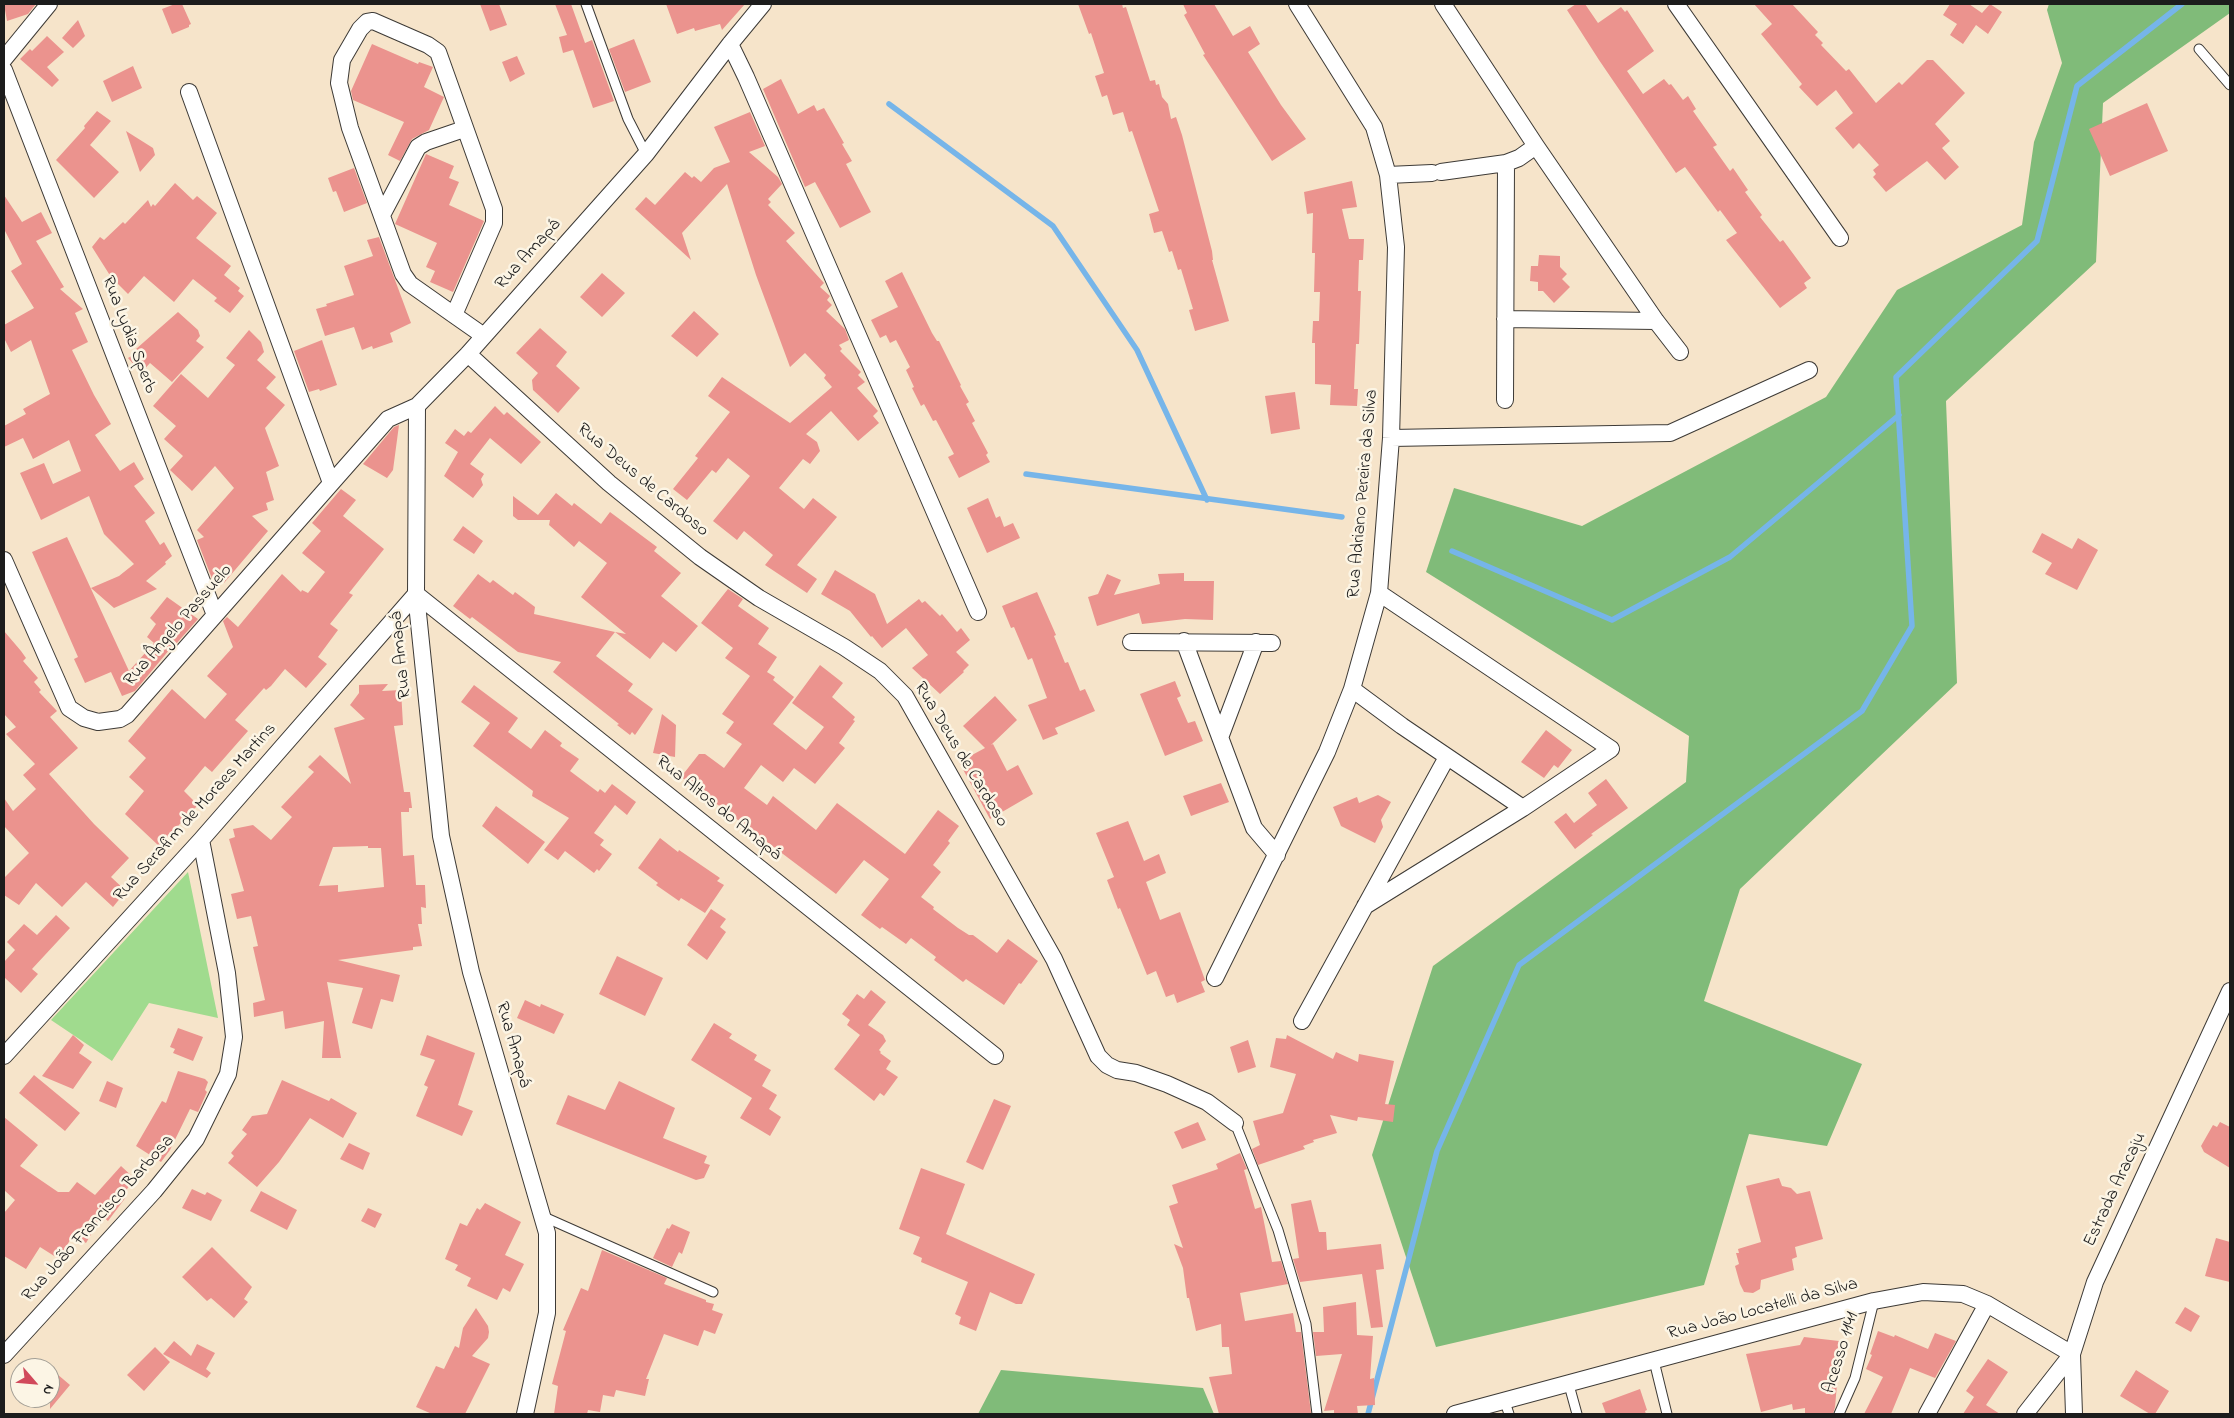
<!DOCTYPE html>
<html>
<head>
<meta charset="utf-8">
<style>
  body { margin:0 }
  #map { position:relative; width:2234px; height:1418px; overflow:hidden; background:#f6e4ca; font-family:"Indie Flower",sans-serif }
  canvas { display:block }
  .frame { position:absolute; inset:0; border:5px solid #1c1c1c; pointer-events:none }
  .north { position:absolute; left:10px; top:1358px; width:50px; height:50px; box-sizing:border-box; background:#fcf5e5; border:1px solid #a29e95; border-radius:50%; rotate:117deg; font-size:14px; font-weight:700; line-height:20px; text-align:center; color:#1c1c1c }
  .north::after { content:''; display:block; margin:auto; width:18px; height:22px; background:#d1495b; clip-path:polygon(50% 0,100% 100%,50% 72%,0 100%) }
</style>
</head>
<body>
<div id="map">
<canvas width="2234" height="1418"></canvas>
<div class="frame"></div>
<div class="north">N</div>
</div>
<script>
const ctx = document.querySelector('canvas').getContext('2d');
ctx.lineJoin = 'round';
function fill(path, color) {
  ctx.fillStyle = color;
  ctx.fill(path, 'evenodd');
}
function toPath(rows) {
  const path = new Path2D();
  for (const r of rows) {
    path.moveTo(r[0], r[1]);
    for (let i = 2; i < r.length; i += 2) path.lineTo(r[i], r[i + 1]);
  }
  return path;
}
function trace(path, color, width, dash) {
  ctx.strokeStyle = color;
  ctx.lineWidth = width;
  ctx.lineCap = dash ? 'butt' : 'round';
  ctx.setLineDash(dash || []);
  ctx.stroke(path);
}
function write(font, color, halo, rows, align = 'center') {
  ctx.font = font + ' "Indie Flower",sans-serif';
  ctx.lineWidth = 5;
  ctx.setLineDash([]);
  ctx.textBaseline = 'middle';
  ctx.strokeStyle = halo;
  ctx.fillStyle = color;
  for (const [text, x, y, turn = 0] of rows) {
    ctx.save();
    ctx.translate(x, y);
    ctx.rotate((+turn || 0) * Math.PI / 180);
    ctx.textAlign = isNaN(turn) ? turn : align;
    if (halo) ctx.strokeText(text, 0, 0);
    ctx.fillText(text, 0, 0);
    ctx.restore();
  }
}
fill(toPath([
  [188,872,218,1018,149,1003,112,1061,51,1020]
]), '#a0db8e');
fill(toPath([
  [2049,4,2230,4,2230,13,2103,103,2096,262,1946,401,1957,683,1740,889,1704,1001,1862,1064,1827,1146,1749,1134,1704,1285,1436,1347,1372,1155,1433,966,1686,782,1689,736,1426,572,1454,488,1582,526,1826,397,1897,290,2022,225,2034,142,2062,63,2047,10],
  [1001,1370,1203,1388,1214,1414,978,1414]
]), '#80bb79');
trace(toPath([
  [889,104,1053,226,1137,350,1207,500],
  [1026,474,1342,517],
  [1452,551,1612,620,1730,557,1899,415],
  [1368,1414,1437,1151,1519,965,1862,711,1912,626,1896,377,2037,241,2077,86,2182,4]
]), '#76b5e9', 5.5);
fill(toPath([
  [4,4,36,4,28,14,7,21],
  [175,4,182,4,191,24,189,25,189,27,172,34,162,9],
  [480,4,499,4,507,25,490,31],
  [555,4,571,4,585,43,592,40,614,101,593,108,573,50,563,53,559,37,567,35],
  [666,4,745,4,722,30,720,24,695,31,694,28,677,34],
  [1078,4,1122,4,1123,8,1126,7,1150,81,1155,80,1156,85,1159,84,1162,97,1168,104,1171,119,1176,117,1182,135,1212,251,1213,260,1212,260,1229,321,1195,331,1189,310,1193,309,1181,269,1178,270,1172,251,1169,252,1162,231,1154,233,1149,214,1159,211,1132,131,1129,132,1123,112,1113,115,1107,95,1102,97,1095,76,1104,73,1091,33,1089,34],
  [1183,4,1214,4,1233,36,1250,26,1260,44,1248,52,1281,105,1306,139,1272,161,1203,55,1205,54,1184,15,1187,13],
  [1576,4,1585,4,1598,23,1621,7,1625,12,1627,10,1654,51,1627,71,1643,94,1664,79,1669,85,1671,84,1683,100,1688,96,1696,109,1693,111,1717,145,1713,147,1730,171,1733,168,1748,190,1745,192,1762,215,1760,217,1780,242,1783,240,1811,278,1804,283,1807,288,1780,308,1726,240,1737,233,1720,210,1718,212,1685,167,1676,173,1599,60,1567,10],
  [1754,4,1792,4,1818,32,1815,35,1823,43,1821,45,1846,71,1849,69,1876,103,1899,82,1902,85,1927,60,1933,60,1965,93,1935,124,1950,141,1942,148,1959,167,1945,180,1927,161,1886,192,1873,177,1876,174,1873,170,1879,165,1859,143,1853,149,1835,128,1853,113,1836,90,1817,106,1799,87,1802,84,1761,34,1772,24],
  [1950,4,1969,4,1982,13,1990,4,2002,12,1988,34,1976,25,1963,44,1950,35,1957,24,1943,15],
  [78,20,85,36,73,48,62,38],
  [47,36,64,52,47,67,59,80,52,87,20,59,30,49,32,51],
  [634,39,651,82,625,92,609,49],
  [372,44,418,64,419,62,433,67,424,87,444,97,429,130,412,139,400,161,388,155,404,122,353,100,351,91],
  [517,56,525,74,510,82,502,62],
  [133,66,142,88,112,102,103,81],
  [781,79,798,114,814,105,817,111,824,108,844,143,842,144,852,161,846,164,871,212,840,228,815,182,805,187,763,89],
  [2147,103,2168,151,2110,176,2089,129],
  [97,111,111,121,90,145,119,172,94,198,56,160,85,128,84,126],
  [750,112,765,146,749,152,778,177,782,184,768,199,771,202,768,205,795,233,786,241,824,283,820,287,830,296,827,300,832,305,826,311,845,329,849,340,839,345,842,349,840,351,861,372,858,375,865,382,857,388,878,411,873,416,879,423,858,441,831,411,806,434,817,442,820,451,810,464,803,459,779,488,804,509,813,498,837,517,797,565,817,579,807,593,765,565,773,555,744,531,737,540,713,521,750,476,728,458,716,473,712,470,687,500,673,489,698,458,695,456,730,412,708,396,722,377,790,423,832,387,824,378,826,375,805,353,790,367,756,275,727,184,682,233,691,260,635,209,646,197,655,205,685,172,692,178,694,176,701,182,714,168,730,162,714,127],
  [126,131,153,148,155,155,140,172],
  [426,154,454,166,449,178,459,182,449,205,484,221,453,292,430,282,435,271,426,267,437,243,395,224],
  [354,168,367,203,344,212,336,191,333,192,328,178],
  [1352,181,1357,207,1342,209,1349,239,1364,239,1363,260,1359,260,1358,291,1361,291,1359,344,1356,344,1354,389,1358,389,1357,406,1330,405,1331,385,1315,384,1315,343,1312,343,1313,321,1319,321,1320,292,1314,292,1315,253,1312,253,1313,213,1307,214,1304,192],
  [175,183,193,200,197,196,217,213,196,238,231,266,224,275,240,288,238,291,244,296,230,313,214,301,217,298,193,279,174,302,144,276,128,294,111,277,92,247,100,237,104,240,123,222,125,224,148,200,151,207,153,204,155,206],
  [4,195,22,222,41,212,52,233,36,241,64,287,60,289,83,309,75,313,88,342,72,350,94,395,111,424,95,435,120,471,134,462,144,479,134,486,155,513,145,521,160,545,164,542,172,556,165,562,166,564,146,581,157,589,114,608,91,588,119,576,134,564,104,534,89,496,41,520,20,473,44,463,53,484,81,471,69,440,33,459,23,438,4,447,4,426,26,414,23,409,50,394,31,340,11,352,4,338,4,325,34,308,11,271,22,264,4,229],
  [379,237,411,323,390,333,393,342,373,349,372,346,362,350,354,327,325,336,316,309,327,306,326,304,354,295,344,266,373,256,367,240],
  [1539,255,1560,256,1560,267,1567,274,1562,279,1570,287,1554,303,1543,291,1538,291,1538,282,1530,281,1531,266,1538,266],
  [902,272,932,333,937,341,939,341,961,385,960,386,969,402,966,404,975,421,972,423,988,453,986,455,990,462,959,478,948,457,954,454,936,420,933,421,924,404,921,406,912,388,914,387,906,370,910,367,896,340,890,343,886,335,880,338,871,320,898,307,885,281],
  [602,273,625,293,602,317,580,297],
  [694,311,719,334,697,357,671,336],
  [178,312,198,330,200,336,196,341,204,347,172,382,150,363,141,373,128,358,138,352,136,349],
  [540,328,567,352,556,366,580,388,558,413,533,390,532,380,538,373,516,353],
  [249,330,261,342,264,352,257,360,276,377,266,388,285,405,265,428,279,466,266,472,274,500,266,503,268,510,252,516,268,531,224,583,222,582,216,589,197,540,204,537,197,530,234,488,215,466,192,491,170,470,183,456,164,439,176,426,153,406,181,374,208,398,235,365,226,358],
  [322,340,337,385,320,391,319,389,309,392,294,351],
  [1295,392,1300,429,1271,434,1265,396],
  [495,406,504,415,507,412,541,442,521,464,490,438,470,464,484,474,481,479,483,485,473,498,444,476,458,452,445,443,455,429,464,436,468,431,471,433],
  [399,425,393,470,387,478,363,464,394,427],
  [341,489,356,500,343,516,384,549,349,593,353,595,330,624,338,630,318,657,327,664,306,688,285,669,271,686,266,690,264,688,235,720,248,731,212,772,205,766,184,791,198,805,159,846,125,814,144,791,129,777,146,758,128,741,172,689,205,719,227,694,207,676,233,647,223,621,227,617,238,627,282,574,301,592,302,590,308,593,325,572,302,553,321,531,312,523],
  [556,493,572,506,574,503,601,524,610,512,657,547,654,551,681,573,661,596,698,626,676,652,663,642,650,659,615,632,626,634,581,597,607,563,579,541,574,547,549,525,550,520,518,520,513,516,513,496,538,515],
  [988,498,996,518,1000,516,1004,527,1013,523,1020,538,987,553,967,508],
  [463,526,483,541,474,554,453,540],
  [2042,533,2072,549,2078,538,2098,550,2077,590,2045,574,2052,563,2032,552],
  [67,537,129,671,154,643,147,637,156,624,150,618,167,597,198,619,176,644,175,643,135,691,122,696,111,672,85,683,74,659,78,657,32,552],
  [835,570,875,594,887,624,919,599,922,603,925,601,940,616,942,614,957,632,961,628,970,640,956,652,969,665,963,671,964,672,940,694,912,668,928,655,906,628,882,648,872,636,871,637,850,611,821,594],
  [1184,573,1184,581,1214,581,1213,620,1185,619,1142,624,1139,613,1097,626,1088,597,1098,594,1107,574,1121,580,1114,595,1160,584,1158,574],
  [478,574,490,583,493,580,513,595,515,592,535,607,534,614,615,632,596,656,629,681,633,684,628,691,653,709,635,735,632,732,630,735,617,725,619,724,553,672,561,662,518,652,472,617,470,619,453,606],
  [728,589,743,599,738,606,769,628,758,644,777,657,767,672,775,677,773,680,794,697,773,724,806,750,824,727,792,703,820,665,843,683,832,697,855,717,853,720,855,721,839,743,845,748,815,784,794,768,783,782,761,765,744,788,767,805,773,796,816,830,837,803,905,854,938,810,959,826,948,841,950,843,933,865,941,872,921,897,934,907,933,909,958,928,969,935,973,935,997,953,1008,939,1038,961,1021,984,1019,983,1004,1005,966,979,963,982,934,960,936,957,911,938,906,944,882,927,880,929,861,915,889,879,864,860,836,894,681,777,699,754,705,754,724,768,742,744,726,733,734,722,722,714,750,676,725,658,733,648,701,623],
  [1037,592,1056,635,1054,636,1065,663,1068,662,1080,691,1085,689,1095,711,1055,728,1058,734,1043,740,1028,705,1047,698,1032,658,1028,660,1014,627,1011,628,1002,606],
  [4,631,21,651,26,658,23,661,38,678,34,682,41,690,39,692,57,711,50,717,78,748,49,774,94,824,129,858,111,877,126,891,113,907,86,882,62,907,36,883,19,905,4,895,4,878,29,853,4,826,4,798,13,811,36,789,23,775,35,764,6,734,16,727,4,714],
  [1175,681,1181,696,1177,698,1188,723,1195,721,1203,741,1165,756,1140,694],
  [388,684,382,691,401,690,403,725,394,726,404,792,410,792,412,808,409,808,409,812,401,812,403,856,414,855,416,885,425,885,426,908,421,907,422,924,418,924,422,946,413,947,413,950,338,960,400,975,393,1002,381,999,372,1029,352,1023,363,988,327,982,341,1058,322,1058,324,1021,285,1029,283,1011,254,1017,253,1003,265,1000,253,947,258,946,251,916,237,919,231,894,244,891,229,839,235,837,233,829,253,825,271,840,292,817,281,807,314,772,308,767,320,755,351,784,334,728,365,719,350,705,359,693,359,685],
  [368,846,368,848,381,848,384,887,338,892,338,885,319,886,333,847],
  [474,685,518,718,508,732,531,749,545,730,562,743,560,746,579,759,570,771,598,792,600,789,605,793,612,784,636,802,627,815,615,805,594,833,604,840,600,845,612,854,599,871,597,869,594,873,565,851,558,860,544,850,569,818,532,796,533,791,473,746,490,723,461,702],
  [995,696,1017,720,991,745,993,744,1007,771,1018,765,1033,794,990,819,959,762,985,748,963,726],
  [662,714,676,725,675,757,653,753],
  [1546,730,1572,750,1558,768,1554,765,1544,778,1521,762],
  [1606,779,1628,808,1591,834,1593,835,1575,849,1554,822,1566,813,1574,823,1597,805,1588,793],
  [1221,783,1229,802,1191,816,1183,796],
  [1378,795,1391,802,1381,820,1383,827,1375,843,1341,826,1333,807,1357,797,1359,803],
  [496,806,545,842,528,864,482,826],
  [1128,821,1144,861,1159,854,1166,873,1146,882,1160,920,1180,912,1205,980,1201,982,1205,992,1177,1003,1174,994,1166,997,1156,971,1147,975,1120,908,1118,909,1107,880,1114,877,1096,833],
  [660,838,678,852,679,850,720,878,717,881,724,885,705,913,681,898,679,901,656,885,658,883,638,868],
  [711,909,726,919,720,927,726,932,707,960,687,945],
  [56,915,70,928,32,969,38,974,21,993,4,977,4,962,15,950,7,942,24,924,37,935],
  [617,956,663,978,645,1016,599,994],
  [871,990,886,1002,868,1025,883,1035,886,1041,879,1050,881,1052,880,1053,891,1061,886,1069,898,1077,884,1096,880,1093,874,1101,834,1069,860,1035,847,1025,850,1020,842,1014,857,994,864,999],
  [525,1000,540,1007,541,1004,564,1014,554,1034,517,1018],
  [714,1023,732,1034,729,1038,757,1055,754,1060,771,1070,762,1086,777,1095,769,1109,781,1117,770,1136,740,1118,752,1098,691,1060],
  [178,1028,203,1037,193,1061,173,1053,175,1049,170,1047],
  [73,1035,84,1045,79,1053,92,1062,73,1089,42,1076],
  [427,1035,475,1053,458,1105,473,1111,462,1136,416,1116,428,1087,424,1085,435,1060,420,1055],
  [1287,1035,1333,1059,1336,1052,1358,1062,1359,1054,1394,1061,1385,1104,1395,1105,1393,1122,1358,1117,1357,1121,1330,1115,1337,1133,1313,1140,1314,1142,1303,1146,1305,1149,1258,1165,1252,1149,1260,1145,1253,1121,1283,1113,1296,1074,1270,1067,1276,1038,1286,1039],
  [1248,1040,1256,1067,1238,1073,1230,1047],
  [178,1071,205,1079,208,1082,205,1090,207,1092,198,1112,190,1109,170,1150,161,1162,136,1146,162,1101,166,1103],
  [34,1075,80,1113,65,1131,19,1093],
  [282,1080,329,1101,331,1098,357,1113,343,1138,310,1118,279,1162,257,1187,228,1163,234,1156,231,1153,247,1134,242,1130,252,1116,267,1114],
  [107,1081,123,1088,116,1108,99,1101],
  [619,1081,675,1108,663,1138,707,1156,704,1163,710,1165,704,1178,696,1180,556,1124,568,1095,605,1110],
  [994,1099,1011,1106,983,1170,966,1162],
  [4,1117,38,1145,20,1166,58,1192,69,1192,77,1182,95,1195,121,1166,135,1179,123,1194,126,1197,108,1221,102,1216,86,1243,73,1235,59,1259,40,1247,26,1269,4,1256,4,1213,15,1200,4,1190],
  [1198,1122,1206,1140,1182,1149,1174,1132],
  [2220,1122,2230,1127,2230,1168,2204,1152,2201,1146,2213,1125,2217,1127],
  [349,1143,370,1153,363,1170,340,1159],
  [1240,1153,1247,1169,1244,1170,1255,1209,1261,1207,1272,1262,1281,1261,1288,1284,1240,1293,1245,1321,1293,1313,1296,1332,1301,1332,1311,1413,1304,1414,1219,1414,1209,1377,1232,1374,1229,1347,1222,1347,1221,1324,1196,1331,1189,1298,1187,1298,1183,1268,1174,1244,1183,1248,1169,1206,1178,1203,1172,1185,1218,1169,1216,1164],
  [921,1168,965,1184,946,1234,1035,1274,1022,1304,1016,1304,990,1292,976,1331,959,1324,961,1317,955,1314,968,1282,921,1262,922,1258,913,1254,920,1237,899,1229],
  [1779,1178,1782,1186,1791,1188,1797,1194,1810,1191,1823,1239,1795,1247,1797,1257,1792,1259,1794,1270,1761,1280,1760,1289,1753,1293,1744,1292,1740,1284,1735,1266,1739,1264,1736,1253,1739,1253,1738,1249,1761,1242,1746,1186],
  [192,1189,205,1195,207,1192,222,1200,211,1221,182,1208],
  [261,1191,297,1210,287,1230,250,1211],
  [1311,1200,1319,1232,1326,1232,1327,1250,1381,1244,1384,1269,1376,1270,1383,1327,1371,1328,1362,1274,1300,1282,1293,1259,1299,1258,1291,1204],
  [485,1203,521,1222,505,1255,524,1264,510,1292,503,1288,497,1300,467,1286,471,1278,455,1270,458,1265,445,1259,460,1223,467,1226,477,1208,480,1210],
  [368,1208,382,1214,375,1228,361,1221],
  [672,1224,690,1232,682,1254,679,1252,672,1267,653,1258,667,1228,669,1229],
  [2216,1238,2230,1242,2230,1282,2205,1276],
  [212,1247,252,1287,244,1299,248,1302,234,1318,211,1298,207,1301,182,1277],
  [602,1250,667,1278,664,1284,706,1300,706,1302,714,1304,712,1310,723,1314,715,1334,704,1330,698,1346,664,1334,646,1379,649,1379,645,1396,616,1390,614,1397,603,1395,600,1412,588,1410,587,1414,554,1414,558,1386,552,1384,566,1331,563,1330,581,1288,588,1291],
  [1356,1302,1357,1335,1373,1336,1370,1379,1374,1378,1375,1405,1357,1406,1358,1414,1334,1414,1334,1410,1324,1411,1342,1354,1316,1356,1313,1332,1324,1332,1323,1307],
  [2185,1307,2200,1316,2191,1332,2175,1323],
  [476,1308,488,1326,489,1332,488,1338,472,1356,490,1364,465,1414,432,1414,416,1407,436,1366,444,1369,455,1346,459,1348,463,1328],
  [1878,1331,1894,1337,1895,1335,1928,1349,1935,1333,1956,1341,1935,1378,1910,1368,1891,1414,1864,1414,1883,1377,1866,1369,1872,1355,1870,1354],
  [1804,1337,1839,1341,1835,1373,1838,1373,1835,1407,1833,1414,1805,1414,1805,1408,1793,1410,1792,1404,1761,1412,1746,1354,1800,1345],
  [174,1341,191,1356,197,1344,215,1353,206,1369,211,1373,207,1378,163,1354],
  [155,1347,170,1362,144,1391,127,1375],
  [1988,1359,2008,1372,1986,1405,2000,1414,1963,1414,1974,1397,1966,1391],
  [50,1368,70,1385,50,1409],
  [2136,1370,2169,1391,2155,1414,2150,1414,2120,1396],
  [1640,1389,1647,1410,1645,1411,1646,1414,1606,1414,1602,1403]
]), '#eb938e');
const lane = toPath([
  [586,4,628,119,646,154],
  [2199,49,2230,85],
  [1235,1123,1278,1230,1306,1324,1317,1414],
  [542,1216,713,1292],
  [1654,1361,1667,1414],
  [1569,1385,1577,1414],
  [1505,1402,1509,1414],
  [1839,1414,1855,1378,1874,1301]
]);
const street = toPath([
  [1443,4,1536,146,1656,321,1680,352],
  [1676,4,1840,238],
  [730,44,746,77,978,612],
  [4,59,49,4],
  [4,70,215,615],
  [189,92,331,483],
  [1441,172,1506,163,1519,158,1536,146],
  [1388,175,1432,173],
  [382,215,418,147,426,142,464,129],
  [454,315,494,223,494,209,438,52,428,45,373,21,367,22,360,29,342,60,339,83,350,128,403,274,410,284,420,291,454,315,484,336],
  [1505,319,1656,321],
  [468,354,609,483,700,557,759,598,844,647,880,671,905,696,1054,959,1098,1056,1107,1065,1117,1070,1136,1073,1167,1084,1207,1102,1235,1123],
  [1505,400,1506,163],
  [1391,438,1670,433,1809,370],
  [4,560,69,708,84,718,98,722,120,719,127,715,388,419,417,406],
  [1184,641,1254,828,1277,855],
  [1131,642,1272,643],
  [1352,689,1402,726,1523,808],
  [1221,735,1256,642],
  [1365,906,1523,808,1611,749,1379,593],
  [1215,978,1327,752,1352,689,1379,593,1391,438,1396,247,1388,175,1374,127,1297,4],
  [1302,1021,1447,757],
  [4,1056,201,840,416,594,995,1056],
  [4,1355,154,1191,196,1139,228,1074,234,1037,227,973,201,840],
  [525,1414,547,1313,547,1233,471,972,441,836,416,594,417,406,468,354,646,154,730,44,763,4],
  [1455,1414,1874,1301,1923,1292,1963,1294,1987,1304,2072,1354],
  [1927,1414,1987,1304],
  [2025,1414,2072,1354],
  [2074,1414,2072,1354,2095,1282,2230,991]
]);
trace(lane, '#3d3a36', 11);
trace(street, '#3d3a36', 18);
trace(lane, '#fff', 9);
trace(street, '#fff', 16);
write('18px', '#1c1c1c', '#fcf5e5', [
  ["Rua Amapá",529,255,-48],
  ["Rua Lydia Sperb",128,335,69],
  ["Rua Deus de Cardoso",642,481,40],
  ["Rua Adriano Pereira da Silva",1364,494,-85],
  ["Rua Ângelo Passuelo",179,626,-49],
  ["Rua Amapá",402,655,-96],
  ["Rua Deus de Cardoso",960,755,59],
  ["Rua Altos do Amapá",718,809,39],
  ["Rua Serafim de Moraes Martins",196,813,-48],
  ["Rua Amapá",512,1045,74],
  ["Estrada Aracaju",2116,1190,-65],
  ["Rua João Francisco Barbosa",99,1219,-48],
  ["Rua João Locatelli da Silva",1763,1310,-15],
  ["Acesso 1141",1842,1353,-73]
]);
</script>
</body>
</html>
